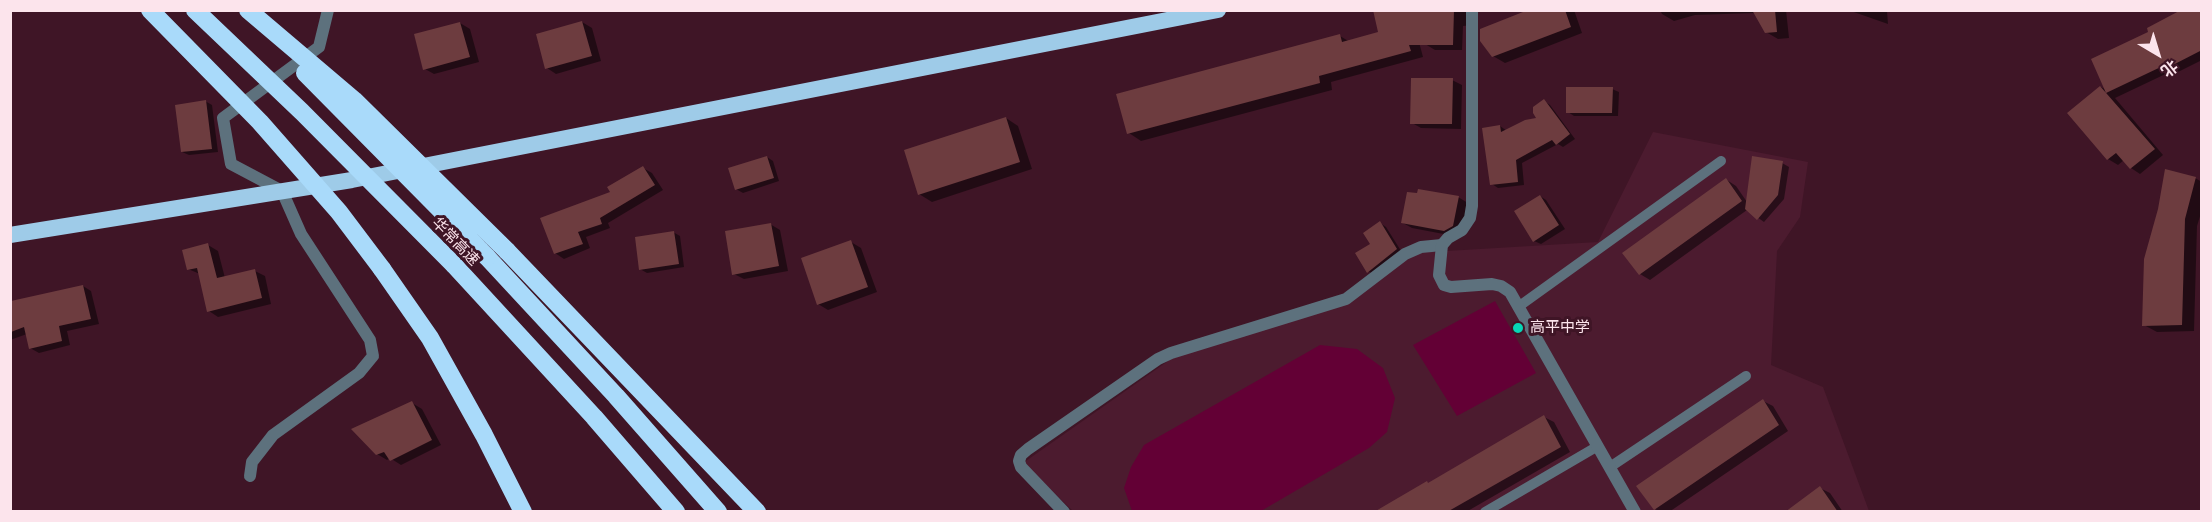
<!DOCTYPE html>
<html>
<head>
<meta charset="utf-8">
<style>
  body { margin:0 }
  #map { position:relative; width:2212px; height:522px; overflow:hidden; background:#3f1526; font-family:"Varela Round","Noto Sans SC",sans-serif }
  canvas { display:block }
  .frame { position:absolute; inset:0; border:12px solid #fce4ec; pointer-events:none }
  .north { position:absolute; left:2128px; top:24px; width:60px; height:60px; -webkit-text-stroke:4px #3f1526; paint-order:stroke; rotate:142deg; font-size:16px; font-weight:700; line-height:24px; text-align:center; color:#fce4ec }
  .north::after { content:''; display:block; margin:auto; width:21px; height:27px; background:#fce4ec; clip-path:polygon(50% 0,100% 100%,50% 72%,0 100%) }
</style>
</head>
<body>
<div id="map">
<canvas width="2212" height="522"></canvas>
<div class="frame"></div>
<div class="north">北</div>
</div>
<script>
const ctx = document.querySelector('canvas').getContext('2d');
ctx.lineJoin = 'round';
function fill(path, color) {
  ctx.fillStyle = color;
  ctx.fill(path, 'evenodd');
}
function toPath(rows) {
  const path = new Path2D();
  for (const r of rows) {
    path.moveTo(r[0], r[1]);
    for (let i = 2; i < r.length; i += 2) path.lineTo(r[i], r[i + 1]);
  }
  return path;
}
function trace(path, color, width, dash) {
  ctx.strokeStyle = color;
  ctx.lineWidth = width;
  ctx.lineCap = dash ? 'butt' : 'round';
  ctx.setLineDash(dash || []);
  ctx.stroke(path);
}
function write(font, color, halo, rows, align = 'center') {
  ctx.font = font + ' "Varela Round","Noto Sans SC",sans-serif';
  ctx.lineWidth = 6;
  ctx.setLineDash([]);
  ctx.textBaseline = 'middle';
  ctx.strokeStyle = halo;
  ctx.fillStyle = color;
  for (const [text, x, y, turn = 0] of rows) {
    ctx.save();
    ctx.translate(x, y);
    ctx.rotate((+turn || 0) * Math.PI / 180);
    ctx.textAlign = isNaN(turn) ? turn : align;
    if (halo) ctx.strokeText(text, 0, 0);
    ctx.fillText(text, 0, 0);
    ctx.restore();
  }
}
fill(toPath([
  [1653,132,1808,162,1800,217,1777,251,1771,365,1823,387,1869,511,1073,511,1023,463,1178,354,1347,302,1413,253,1598,242]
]), '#4c1b2f');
fill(toPath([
  [1495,301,1536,373,1457,416,1413,345],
  [1320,345,1357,349,1383,368,1395,398,1387,432,1369,448,1261,511,1132,511,1124,488,1131,467,1144,445]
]), '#630035');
fill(toPath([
  [1426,10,1474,10,1473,25,1463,26,1462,50,1435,50,1425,44],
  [1524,10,1574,10,1582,33,1505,63,1493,56,1525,14],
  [1660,10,1786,10,1789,38,1778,39,1766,32,1755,13,1695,15,1674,21,1662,14],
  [1848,10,1898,10,1887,11,1888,24],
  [2202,10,2202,60,2178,72,2174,70,2115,98,2163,155,2140,174,2131,168,2124,160,2118,165,2108,159,2069,113,2101,87,2108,91],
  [1411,12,1423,57,1331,82,1332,90,1141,141,1129,133,1340,36,1350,42,1380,34],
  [582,22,592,28,601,61,556,74,547,68],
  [460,23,470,29,479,62,434,74,425,69],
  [1452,80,1462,85,1461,129,1421,128,1412,123],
  [1612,89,1619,92,1618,116,1574,116,1568,112],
  [205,101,212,105,218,152,189,155,182,152],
  [1544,101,1550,105,1575,139,1563,147,1558,144,1522,163,1524,185,1498,188,1492,184,1500,126,1507,131,1539,119],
  [1006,118,1018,126,1032,169,932,202,919,194],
  [767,157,773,161,779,181,743,193,736,189],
  [1782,163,1789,167,1784,199,1764,222,1747,210,1650,280,1640,274,1625,254,1727,180,1736,186,1747,202],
  [643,168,652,173,663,190,608,223,610,228,586,237,590,248,564,259,555,253,612,193],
  [2195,178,2202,182,2202,210,2197,226,2194,331,2157,332,2144,325],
  [1540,196,1546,200,1565,229,1541,244,1534,241],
  [1458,197,1468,203,1462,231,1454,236,1412,228,1403,223],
  [1380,223,1386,227,1403,254,1375,275,1368,271,1372,245],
  [770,224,780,230,788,271,744,279,734,274],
  [673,232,680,236,684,267,647,273,640,269],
  [851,242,861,248,877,292,828,310,818,304],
  [208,245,218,251,225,278,255,271,265,276,271,304,218,317,209,311,200,274,188,269],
  [83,286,91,291,99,324,67,331,70,345,39,353,30,348,27,334,10,340,10,302],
  [1763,401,1773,406,1788,431,1669,512,1660,512,1655,509],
  [412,403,422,409,441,445,401,465,390,458,387,460,377,454],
  [1544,417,1554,422,1570,452,1466,512,1378,512,1429,484],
  [1820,488,1830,493,1843,512,1787,512]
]), '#0007');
fill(toPath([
  [1373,10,1454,10,1453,45,1409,45,1411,51,1319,76,1320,83,1127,134,1116,94,1340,34,1342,42,1378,32],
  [1528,10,1565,10,1571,27,1492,57,1480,41,1480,29],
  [1752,10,1775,10,1777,32,1765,33],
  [2181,10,2202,10,2202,50,2167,68,2165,65,2106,93,2091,59,2148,32,2147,28],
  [582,21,592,56,545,69,536,34],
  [460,22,470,57,423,70,414,34],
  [1411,78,1453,78,1452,124,1410,124],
  [2100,86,2155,149,2130,169,2116,153,2107,160,2067,113],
  [1566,87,1613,87,1612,113,1566,113],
  [1544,99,1570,134,1556,145,1552,140,1516,160,1518,182,1490,185,1482,128,1500,125,1501,132,1525,120,1536,118,1533,113,1533,107],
  [206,100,212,149,181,152,175,105],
  [1006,117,1020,162,918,195,904,150],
  [767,156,774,178,735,190,728,168],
  [1752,156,1783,161,1778,195,1757,220,1745,209],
  [643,166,655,185,600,218,602,224,578,232,583,244,554,254,540,218,610,192,607,187],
  [2165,169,2196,177,2185,219,2182,325,2142,326,2144,259,2158,209],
  [1726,178,1742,201,1639,275,1622,253],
  [1418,189,1459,196,1453,226,1444,231,1401,223,1407,192,1417,193],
  [1540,195,1559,225,1533,242,1514,211],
  [1380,221,1397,249,1367,273,1355,253,1370,244,1363,233],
  [771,223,779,266,732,275,725,231],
  [674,231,679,264,639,270,635,237],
  [851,240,868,287,817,305,801,258],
  [208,243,217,278,255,269,262,298,207,312,197,268,187,270,182,250],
  [83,285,91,319,59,326,62,341,29,349,24,327,11,332,11,301],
  [1763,399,1779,425,1654,510,1636,486],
  [412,401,432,440,390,461,384,452,376,455,351,429],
  [1544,415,1561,447,1447,512,1374,512,1427,481,1428,483],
  [1820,486,1838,512,1785,512]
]), '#6d3c3f');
trace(toPath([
  [1518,307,1721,161],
  [1610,467,1746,376],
  [1485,512,1598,446]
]), '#5d717d', 10);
trace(toPath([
  [250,476,252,462,273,435,359,373,373,356,370,340,301,234,282,191,231,164,223,118,319,47,328,10],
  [1064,512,1021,467,1019,461,1021,455,1028,449,1158,359,1171,353,1346,299,1405,254,1421,247,1442,245]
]), '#5d717d', 12);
trace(toPath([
  [1472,10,1472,206,1470,218,1462,230,1448,238,1442,245,1439,275,1444,285,1451,287,1492,284,1501,286,1510,292,1635,512]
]), '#5d717d', 12);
trace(toPath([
  [10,235,352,180,1218,10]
]), '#9ecbe8', 16);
trace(toPath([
  [507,251,757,512],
  [487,257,616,396,718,512],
  [454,265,594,417,676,512],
  [382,269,430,338,484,435,523,512]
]), '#a9dafa', 18);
trace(toPath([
  [150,10,260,122,339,212,382,269],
  [195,10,302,112,454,265],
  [248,10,354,100,507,251],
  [305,73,487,257]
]), '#a9dafa', 18);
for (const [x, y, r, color] of [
  [1518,328,6,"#07d5b6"]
]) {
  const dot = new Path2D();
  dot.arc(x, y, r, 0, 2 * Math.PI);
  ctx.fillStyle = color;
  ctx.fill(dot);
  trace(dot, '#3f1526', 2);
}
write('15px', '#fce4ec', '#3f1526', [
  ["华常高速",455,242,46]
]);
write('15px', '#fce4ec', '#3f1526', [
  ["高平中学",1530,328]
], 'left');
</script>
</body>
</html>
